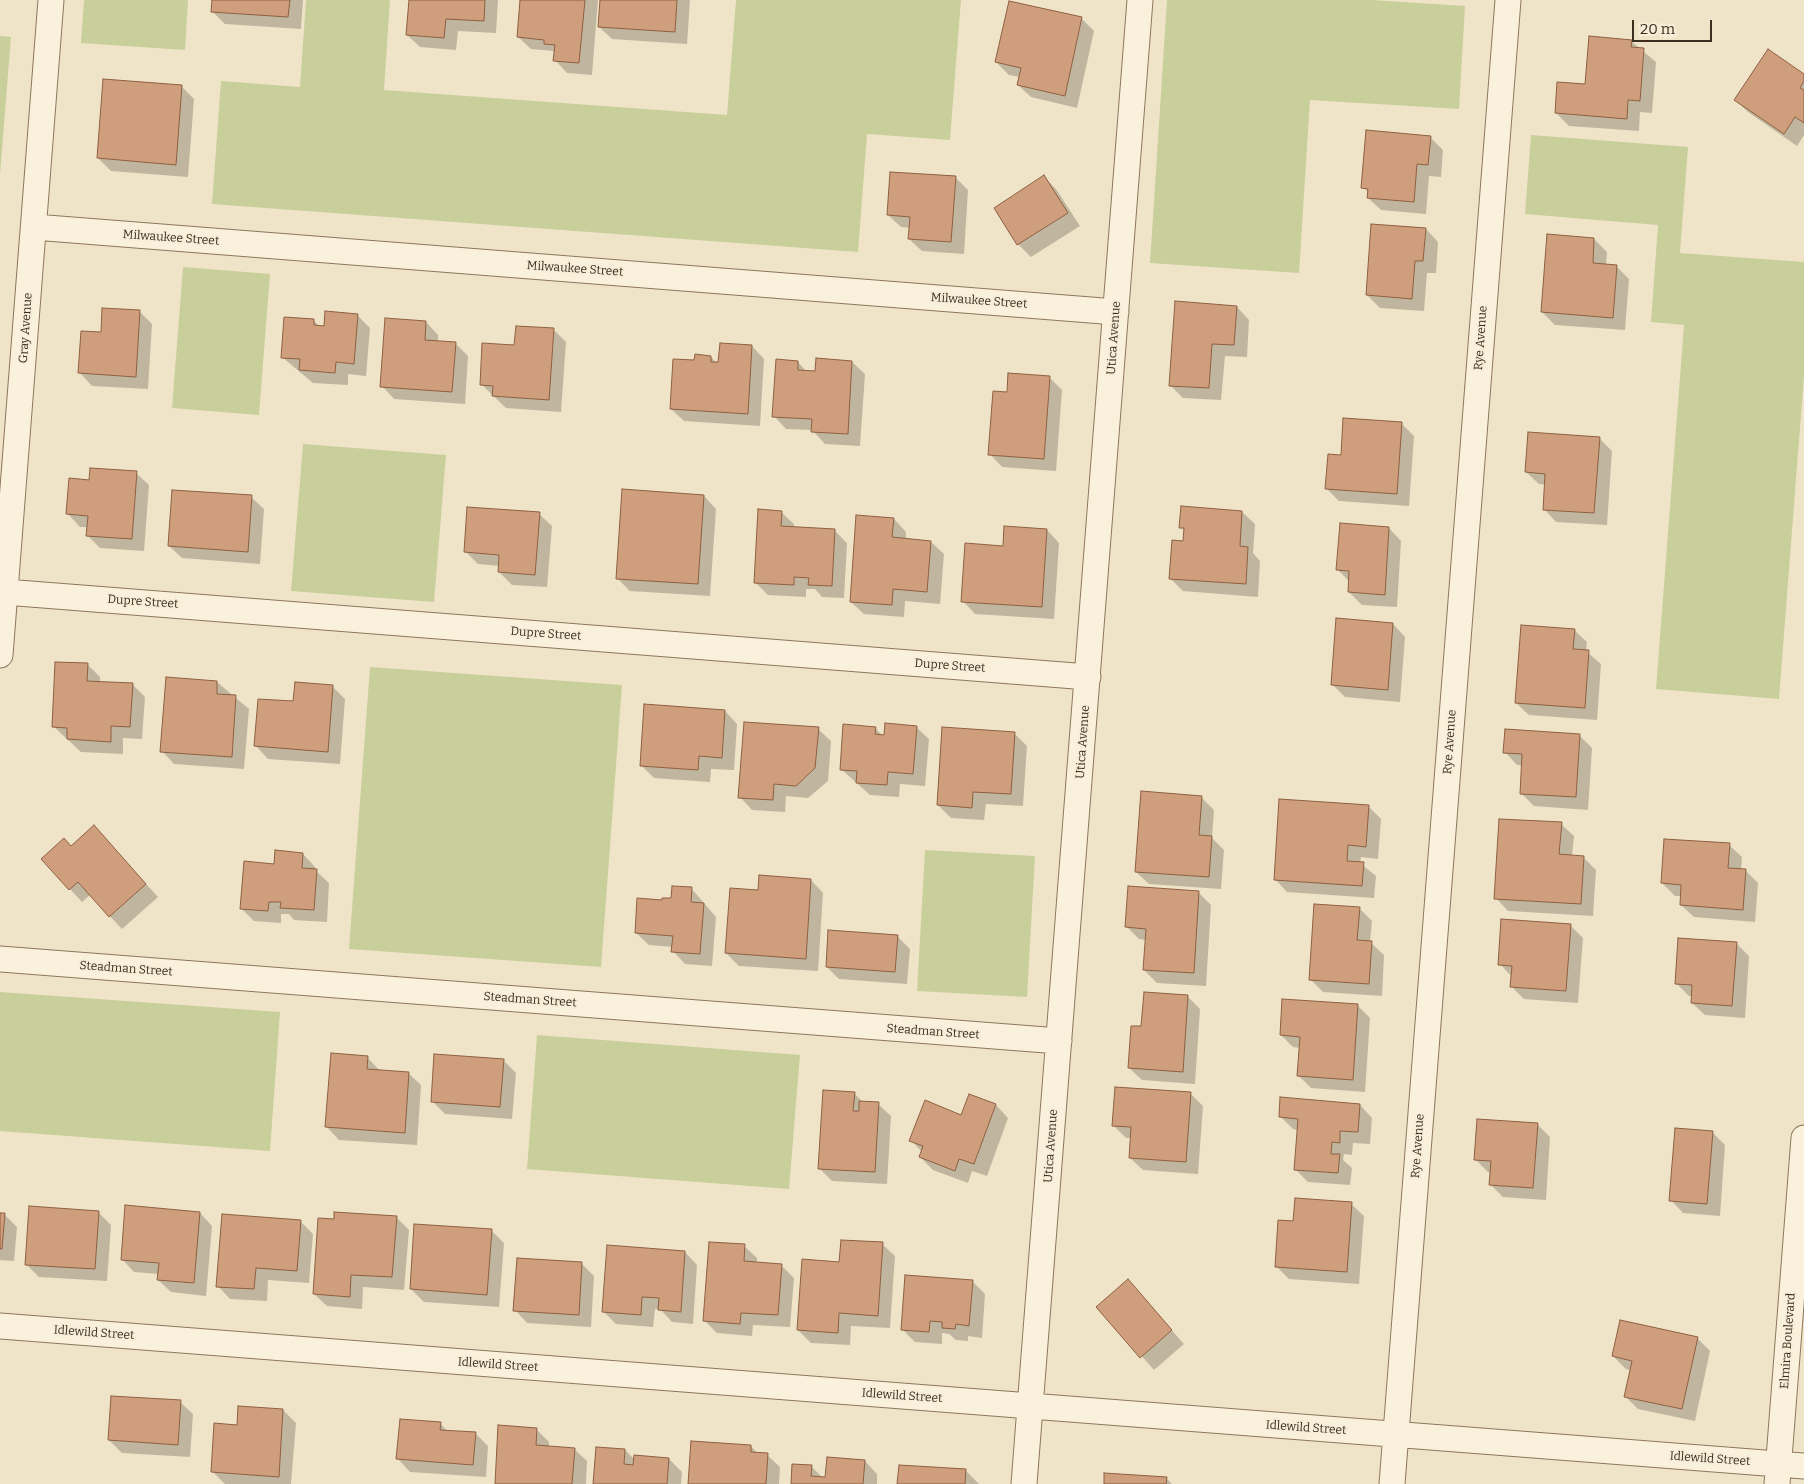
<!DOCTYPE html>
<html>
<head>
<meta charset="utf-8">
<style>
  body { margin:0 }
  #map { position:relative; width:1804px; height:1484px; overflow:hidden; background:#f0e4c8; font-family:Bitter,serif }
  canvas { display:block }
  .scale { position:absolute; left:1632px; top:20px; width:80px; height:22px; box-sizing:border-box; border:2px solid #3d2e20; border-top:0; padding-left:6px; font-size:15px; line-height:18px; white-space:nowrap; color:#3d2e20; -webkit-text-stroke:4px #f7eed8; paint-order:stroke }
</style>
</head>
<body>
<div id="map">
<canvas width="1804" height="1484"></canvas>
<div class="scale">20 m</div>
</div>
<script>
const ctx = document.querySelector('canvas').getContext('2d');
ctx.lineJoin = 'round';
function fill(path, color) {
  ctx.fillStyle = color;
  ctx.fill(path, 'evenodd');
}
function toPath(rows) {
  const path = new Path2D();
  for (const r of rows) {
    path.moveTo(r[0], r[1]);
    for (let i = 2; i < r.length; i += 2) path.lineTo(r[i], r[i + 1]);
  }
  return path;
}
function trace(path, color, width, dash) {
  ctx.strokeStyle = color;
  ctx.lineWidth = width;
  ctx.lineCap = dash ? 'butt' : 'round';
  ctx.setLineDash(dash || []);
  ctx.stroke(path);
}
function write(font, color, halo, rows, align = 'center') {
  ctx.font = font + ' Bitter,serif';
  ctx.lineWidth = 4;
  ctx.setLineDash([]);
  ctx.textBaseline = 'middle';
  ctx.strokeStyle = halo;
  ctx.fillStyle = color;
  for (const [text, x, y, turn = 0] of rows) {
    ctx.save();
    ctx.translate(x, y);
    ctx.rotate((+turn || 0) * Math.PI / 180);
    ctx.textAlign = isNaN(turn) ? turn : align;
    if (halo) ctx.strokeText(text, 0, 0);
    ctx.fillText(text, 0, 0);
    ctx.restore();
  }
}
fill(toPath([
  [84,0,188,0,185,50,81,43],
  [306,0,390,0,384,90,727,115,736,0,961,0,950,140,867,134,858,252,212,204,221,81,300,87],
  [1167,0,1372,0,1465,6,1459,109,1310,100,1299,273,1150,263],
  [0,36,11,37,0,175],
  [1531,135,1688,147,1680,253,1804,262,1804,376,1779,699,1656,689,1684,325,1651,322,1658,225,1525,214],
  [183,267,270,274,259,415,172,408],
  [303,444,446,455,434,602,291,591],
  [370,667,622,685,601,967,349,949],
  [925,850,1035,856,1027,997,917,991],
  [0,992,280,1012,270,1151,0,1131],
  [537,1035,800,1055,789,1189,527,1169]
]), '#c9cf9b');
fill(toPath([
  [213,0,303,0,301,29,225,24,212,11],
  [410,0,498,0,496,33,458,31,456,50,420,47,407,35],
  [522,0,598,0,592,75,567,73,555,60,555,54,553,51,531,49,518,37],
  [601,0,690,0,687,44,612,39,599,27],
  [1082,19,1094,31,1077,108,1031,97,1018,85,1020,77,1009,75,996,62],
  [1631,41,1656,62,1652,113,1640,112,1639,131,1569,126,1556,113],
  [1804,76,1804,135,1797,146,1748,112,1735,100],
  [181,86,194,99,188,177,111,171,98,158],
  [1430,137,1443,150,1441,177,1429,176,1426,214,1381,210,1368,198,1369,193,1363,187],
  [955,177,968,190,964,254,922,251,909,239,910,228,901,227,888,215],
  [1044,177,1056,189,1080,226,1031,257,1018,244,995,208],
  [1426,229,1438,242,1436,273,1427,273,1424,311,1380,308,1367,295],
  [1594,239,1607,252,1606,266,1616,266,1629,279,1625,330,1555,325,1542,312],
  [1237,307,1249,320,1247,357,1225,356,1221,400,1183,398,1170,385],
  [140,312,152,324,148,389,92,386,80,373,102,333],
  [357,315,370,328,366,376,348,374,348,385,313,383,282,357,314,321,320,327,325,327],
  [426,322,438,335,438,342,455,343,468,356,465,404,394,399,382,386],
  [553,329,566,342,561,412,506,408,481,384,515,346],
  [752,346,764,359,760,426,684,421,671,409,711,357,718,364],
  [798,362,807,372,816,372,852,362,865,374,860,446,825,444,812,430,786,429,774,416],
  [1049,377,1062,390,1056,471,1002,467,990,454,1008,393],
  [1401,423,1414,436,1409,506,1339,501,1327,489,1342,457],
  [1599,438,1612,451,1607,525,1556,522,1544,509,1546,485,1539,484,1526,472],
  [136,473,149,485,144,551,100,548,88,536,88,527,80,527,68,514,90,481],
  [704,496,716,509,710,596,630,591,617,578],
  [251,497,264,509,260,564,182,558,169,546],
  [781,512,794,524,794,528,835,531,847,543,844,598,822,597,815,589,806,589,806,597,768,595,755,582],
  [1242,512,1255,524,1253,553,1260,561,1258,597,1183,591,1170,578,1185,542,1185,532,1181,527],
  [539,514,552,526,547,587,512,585,499,572,500,566,478,564,466,552],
  [894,519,906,532,906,540,931,542,944,554,940,604,905,601,904,617,864,614,851,602],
  [1389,528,1401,541,1397,607,1362,605,1349,592,1350,582,1338,570],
  [1047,530,1059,543,1054,619,975,614,963,601,1004,547],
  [1393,624,1405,637,1400,702,1345,697,1332,684],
  [1574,630,1587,642,1586,651,1601,664,1597,720,1529,715,1516,703],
  [87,664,100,677,100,683,132,684,145,697,142,739,123,738,123,754,81,752,53,726],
  [217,682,249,709,244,769,174,764,162,751],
  [332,686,345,699,340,764,268,759,256,746,295,703],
  [725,711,737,724,734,770,711,769,710,782,654,778,641,765],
  [916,727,929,739,925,786,900,784,899,797,870,795,841,769,875,728,883,736],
  [818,729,831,741,828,781,808,798,786,796,785,812,752,810,740,797],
  [1014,733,1027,746,1023,806,986,804,984,820,951,818,938,805],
  [1580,736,1592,748,1588,810,1534,806,1521,793,1523,765,1517,765,1505,752],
  [1201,797,1214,810,1212,838,1224,850,1221,889,1149,884,1136,872],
  [1368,806,1381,819,1378,859,1361,857,1360,863,1376,876,1374,898,1287,892,1275,879],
  [1561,824,1574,836,1572,856,1583,857,1596,870,1593,916,1508,911,1496,898],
  [94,827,158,897,122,929,90,895,82,902,70,889,71,848],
  [1729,845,1742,857,1741,870,1745,870,1758,883,1755,922,1694,917,1681,905,1682,896,1675,896,1662,883],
  [303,854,315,867,315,870,329,883,327,922,294,920,289,914,281,914,281,923,254,921,241,908,275,865],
  [811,880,823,893,818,971,739,966,726,953,759,891],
  [691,888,716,917,712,966,685,964,673,951,673,947,649,945,636,933,663,901,672,900],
  [1198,892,1211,905,1206,986,1157,983,1144,970,1146,940,1139,939,1127,927],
  [1359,908,1372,921,1370,942,1384,955,1382,996,1323,992,1310,979],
  [1570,925,1583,938,1578,1003,1524,999,1512,987,1512,977,1500,964],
  [897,936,910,949,907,984,839,979,827,967],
  [1736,943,1749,956,1745,1018,1705,1015,1692,1003,1692,996,1689,996,1676,983],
  [1188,997,1200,1009,1195,1084,1142,1080,1129,1068,1143,1028],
  [1358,1006,1370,1018,1365,1092,1311,1088,1298,1075,1300,1048,1293,1047,1281,1035],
  [367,1057,380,1071,408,1073,421,1085,417,1145,339,1140,327,1127],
  [503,1060,516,1073,512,1119,445,1114,432,1101],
  [854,1093,864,1103,878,1104,891,1116,887,1184,832,1181,819,1168],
  [1190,1093,1203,1106,1198,1174,1143,1170,1130,1158,1131,1138,1126,1138,1113,1125],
  [969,1096,996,1105,1008,1118,987,1176,972,1171,968,1183,933,1170,920,1157,922,1152,911,1140,962,1116],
  [1360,1105,1372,1118,1370,1144,1353,1143,1352,1155,1344,1154,1343,1160,1352,1168,1350,1185,1308,1182,1295,1169,1298,1130,1293,1129,1280,1116],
  [1537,1124,1550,1137,1546,1200,1503,1197,1490,1184,1491,1172,1488,1172,1475,1159],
  [1712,1132,1725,1145,1720,1216,1683,1213,1671,1200],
  [1351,1204,1364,1216,1359,1284,1289,1279,1276,1266,1294,1222],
  [98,1212,111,1225,107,1281,39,1277,26,1264],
  [0,1213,4,1214,17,1227,14,1261,0,1260],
  [200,1213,212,1226,206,1296,171,1292,158,1280,159,1274,134,1272,122,1259],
  [396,1217,409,1230,404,1290,363,1287,362,1309,327,1306,314,1294,335,1220],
  [300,1221,313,1234,309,1283,268,1280,267,1301,230,1299,218,1286],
  [491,1230,504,1243,499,1307,424,1302,411,1289],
  [882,1244,895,1256,890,1328,851,1326,850,1345,811,1343,798,1330,840,1263],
  [744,1246,757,1258,757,1264,781,1265,794,1278,790,1327,753,1325,752,1336,717,1333,705,1321],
  [685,1252,697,1265,693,1324,672,1322,660,1309,655,1309,653,1327,616,1324,604,1312],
  [581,1263,594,1276,591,1327,527,1323,515,1310],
  [972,1281,985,1294,982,1338,968,1336,968,1341,956,1340,949,1334,942,1333,942,1344,915,1342,902,1329],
  [1128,1281,1184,1344,1154,1370,1098,1307],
  [1697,1338,1710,1351,1695,1421,1638,1409,1625,1396,1631,1370,1626,1369,1613,1356],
  [180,1402,193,1414,190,1457,122,1453,109,1440],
  [283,1410,296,1423,291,1484,225,1484,212,1471,238,1426],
  [440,1423,448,1432,475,1433,488,1446,486,1477,410,1472,398,1459],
  [536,1429,549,1442,549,1447,574,1449,587,1461,586,1484,496,1484],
  [751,1446,758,1454,767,1455,780,1467,779,1484,690,1484],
  [625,1450,635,1460,669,1459,682,1472,681,1484,594,1484],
  [865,1461,877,1474,877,1484,792,1484,811,1466,823,1478,827,1478],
  [966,1471,979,1484,899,1484],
  [1166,1478,1172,1484,1105,1484]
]), '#0003');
const building = toPath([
  [212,0,290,0,288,17,211,12,212,0],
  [409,0,485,0,484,21,446,19,444,38,406,35,409,0],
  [520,0,585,0,579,63,553,61,555,45,544,44,544,40,517,37,520,0],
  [600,0,677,0,675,32,598,27,600,0],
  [1009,1,1082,17,1065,96,1017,85,1021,68,995,62,1009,1],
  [1589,36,1632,40,1631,47,1644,48,1640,101,1628,100,1627,119,1555,113,1557,82,1585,84,1589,36],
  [1768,49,1804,74,1804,81,1800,88,1804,90,1804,123,1795,117,1784,134,1734,100,1768,49],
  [103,79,182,85,176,165,97,158,103,79],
  [1366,130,1431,136,1428,165,1417,164,1414,202,1367,198,1368,189,1361,188,1366,130],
  [890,172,956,176,951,242,908,239,910,217,887,215,890,172],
  [1044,175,1068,213,1017,245,994,208,1044,175],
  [1371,224,1426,228,1423,261,1415,261,1412,299,1366,295,1371,224],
  [1547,234,1594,238,1593,263,1617,265,1613,318,1541,312,1547,234],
  [1175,301,1237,306,1234,345,1212,344,1209,388,1169,386,1175,301],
  [102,308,140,310,136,377,78,373,81,331,101,332,102,308],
  [325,311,358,314,354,364,336,362,335,373,299,370,300,359,281,358,284,317,314,319,314,325,324,326,325,311],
  [385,318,426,321,425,340,456,342,452,392,380,387,385,318],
  [516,326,554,328,549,400,492,396,493,386,480,385,482,343,514,345,516,326],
  [720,343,752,345,748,414,670,409,673,359,694,360,695,354,711,356,711,362,718,362,720,343],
  [816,358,852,361,848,434,811,432,812,419,772,417,776,359,798,361,798,370,815,371,816,358],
  [1008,373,1050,376,1044,459,988,455,993,391,1007,392,1008,373],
  [1343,418,1402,422,1397,494,1325,489,1328,454,1341,455,1343,418],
  [1528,432,1600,437,1594,513,1543,510,1545,474,1525,472,1528,432],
  [90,468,137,471,132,539,86,536,88,516,66,514,69,478,89,480,90,468],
  [622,489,704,495,698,584,616,579,622,489],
  [172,490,252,495,248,552,168,546,172,490],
  [1181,506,1242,511,1240,546,1248,547,1246,584,1169,579,1172,540,1183,541,1184,528,1179,528,1181,506],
  [467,507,540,512,535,575,498,572,499,555,464,552,467,507],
  [758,509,782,511,781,526,835,529,832,586,808,585,809,578,794,577,794,585,754,583,758,509],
  [856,515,894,518,892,537,931,541,927,592,893,589,892,605,850,602,856,515],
  [1340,523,1389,527,1385,595,1348,592,1349,571,1336,570,1340,523],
  [1004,526,1047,529,1042,607,961,602,965,543,1003,546,1004,526],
  [1336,618,1393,623,1388,690,1331,685,1336,618],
  [1521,625,1575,629,1573,649,1589,650,1585,708,1515,703,1521,625],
  [55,662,88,663,87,681,133,683,130,727,111,726,111,742,67,739,67,728,52,727,55,662],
  [166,677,217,681,217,694,236,695,232,757,160,752,166,677],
  [295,682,333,685,328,752,254,746,258,699,293,701,295,682],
  [644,704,725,710,722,758,699,756,698,770,640,766,644,704],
  [744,722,819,727,815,768,796,786,774,784,773,800,738,798,744,722],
  [885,723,917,726,913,774,888,772,887,785,856,783,857,771,840,770,843,724,876,727,875,734,884,735,885,723],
  [942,727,1015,732,1011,794,973,792,972,808,937,805,942,727],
  [1505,729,1580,734,1576,797,1520,794,1522,754,1503,753,1505,729],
  [1141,791,1202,796,1199,835,1212,836,1209,877,1135,872,1141,791],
  [1279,799,1369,805,1366,847,1348,845,1347,861,1364,862,1362,886,1274,880,1279,799],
  [1499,819,1562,822,1559,854,1584,856,1581,904,1494,899,1499,819],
  [94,825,146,884,109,917,78,882,69,890,41,859,64,838,71,846,94,825],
  [1664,839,1730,843,1728,868,1746,869,1743,910,1680,905,1681,885,1661,883,1664,839],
  [275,850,303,853,302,868,317,869,314,910,280,908,281,902,269,902,268,911,240,909,244,861,274,864,275,850],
  [759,875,811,879,806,959,725,953,730,888,758,890,759,875],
  [672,886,692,887,691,902,704,903,700,954,671,952,673,936,635,933,637,898,662,900,662,898,671,898,672,886],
  [1128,886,1199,891,1194,973,1143,970,1146,929,1125,927,1128,886],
  [1314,904,1360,907,1357,940,1372,941,1369,984,1309,980,1314,904],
  [1501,919,1571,924,1566,991,1510,987,1512,966,1498,965,1501,919],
  [828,930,898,935,895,972,826,967,828,930],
  [1678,938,1737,942,1732,1006,1691,1003,1692,985,1675,984,1678,938],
  [1144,992,1188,995,1183,1072,1128,1068,1131,1026,1141,1026,1144,992],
  [1282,999,1358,1004,1353,1080,1297,1076,1300,1037,1280,1035,1282,999],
  [331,1053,368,1056,367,1069,409,1072,405,1133,325,1127,331,1053],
  [434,1054,504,1059,500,1107,431,1102,434,1054],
  [1115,1087,1191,1092,1186,1162,1129,1158,1131,1127,1112,1126,1115,1087],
  [823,1090,855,1092,853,1111,859,1111,859,1101,879,1102,875,1172,818,1169,823,1090],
  [969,1094,996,1104,974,1164,959,1159,955,1171,919,1157,923,1146,909,1141,925,1100,961,1115,969,1094],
  [1280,1097,1360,1104,1358,1132,1340,1131,1340,1143,1332,1142,1331,1154,1340,1154,1338,1173,1294,1170,1298,1119,1279,1117,1280,1097],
  [1477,1119,1538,1123,1533,1188,1489,1185,1491,1161,1474,1160,1477,1119],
  [1675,1128,1713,1131,1707,1204,1669,1201,1675,1128],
  [1295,1198,1352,1202,1347,1272,1275,1267,1278,1220,1293,1221,1295,1198],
  [125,1205,200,1212,194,1283,157,1280,159,1263,121,1260,125,1205],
  [29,1206,99,1211,95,1269,25,1265,29,1206],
  [334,1212,397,1216,392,1277,351,1275,350,1297,313,1294,318,1218,334,1219,334,1212],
  [0,1213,5,1213,2,1249,0,1249,0,1213],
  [222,1214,301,1220,297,1271,256,1268,254,1289,216,1287,222,1214],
  [414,1224,492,1229,487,1295,410,1289,414,1224],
  [841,1240,883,1242,878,1316,839,1313,838,1333,797,1330,802,1259,839,1262,841,1240],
  [709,1242,745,1244,744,1261,782,1264,778,1315,741,1313,740,1324,703,1321,709,1242],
  [607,1245,685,1251,681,1312,658,1310,659,1298,642,1297,641,1315,602,1312,607,1245],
  [517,1258,582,1262,579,1315,513,1311,517,1258],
  [905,1275,973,1280,969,1326,956,1324,955,1329,942,1328,942,1322,930,1321,929,1332,901,1330,905,1275],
  [1128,1279,1172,1330,1140,1358,1096,1307,1128,1279],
  [1620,1320,1698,1337,1682,1409,1624,1397,1632,1361,1612,1356,1620,1320],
  [111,1396,181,1400,178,1445,108,1440,111,1396],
  [238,1406,283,1409,279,1477,211,1472,214,1423,237,1425,238,1406],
  [400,1419,441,1422,440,1430,476,1432,473,1465,396,1459,400,1419],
  [498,1425,537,1428,536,1445,575,1448,572,1484,495,1484,498,1425],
  [691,1441,751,1445,751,1452,768,1453,766,1484,688,1484,691,1441],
  [596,1447,625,1449,624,1464,633,1465,634,1455,669,1458,667,1484,593,1484,596,1447],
  [827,1457,865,1460,863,1484,791,1484,792,1464,812,1465,811,1476,825,1477,827,1457],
  [899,1465,966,1469,965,1484,897,1484,899,1465],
  [1104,1473,1167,1477,1166,1484,1104,1484,1104,1473]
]);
fill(building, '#cf9f7d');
trace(building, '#8d5f41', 1);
const minor = toPath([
  [34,227,1116,312],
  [5,592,1088,677],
  [0,655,51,0],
  [0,959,1059,1041],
  [0,1326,1804,1466],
  [1024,1484,1140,0],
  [1392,1484,1508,0],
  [1777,1484,1804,1138]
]);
trace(minor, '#8d765c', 27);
trace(minor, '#faf1dc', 25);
write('12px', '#3d2e20', '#f7eed8', [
  ["Milwaukee Street",171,238,4],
  ["Milwaukee Street",575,269,4],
  ["Milwaukee Street",979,301,4],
  ["Gray Avenue",26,328,-86],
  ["Utica Avenue",1114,338,-86],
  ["Rye Avenue",1481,338,-86],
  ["Dupre Street",143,602,4],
  ["Dupre Street",546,634,4],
  ["Dupre Street",950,666,4],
  ["Utica Avenue",1083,742,-86],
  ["Rye Avenue",1450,742,-86],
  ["Steadman Street",126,969,4],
  ["Steadman Street",530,1000,4],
  ["Steadman Street",933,1032,4],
  ["Utica Avenue",1051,1146,-86],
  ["Rye Avenue",1418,1146,-86],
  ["Idlewild Street",94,1333,4],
  ["Elmira Boulevard",1788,1341,-86],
  ["Idlewild Street",498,1365,4],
  ["Idlewild Street",902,1396,4],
  ["Idlewild Street",1306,1428,4],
  ["Idlewild Street",1710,1459,4]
]);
</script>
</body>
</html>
